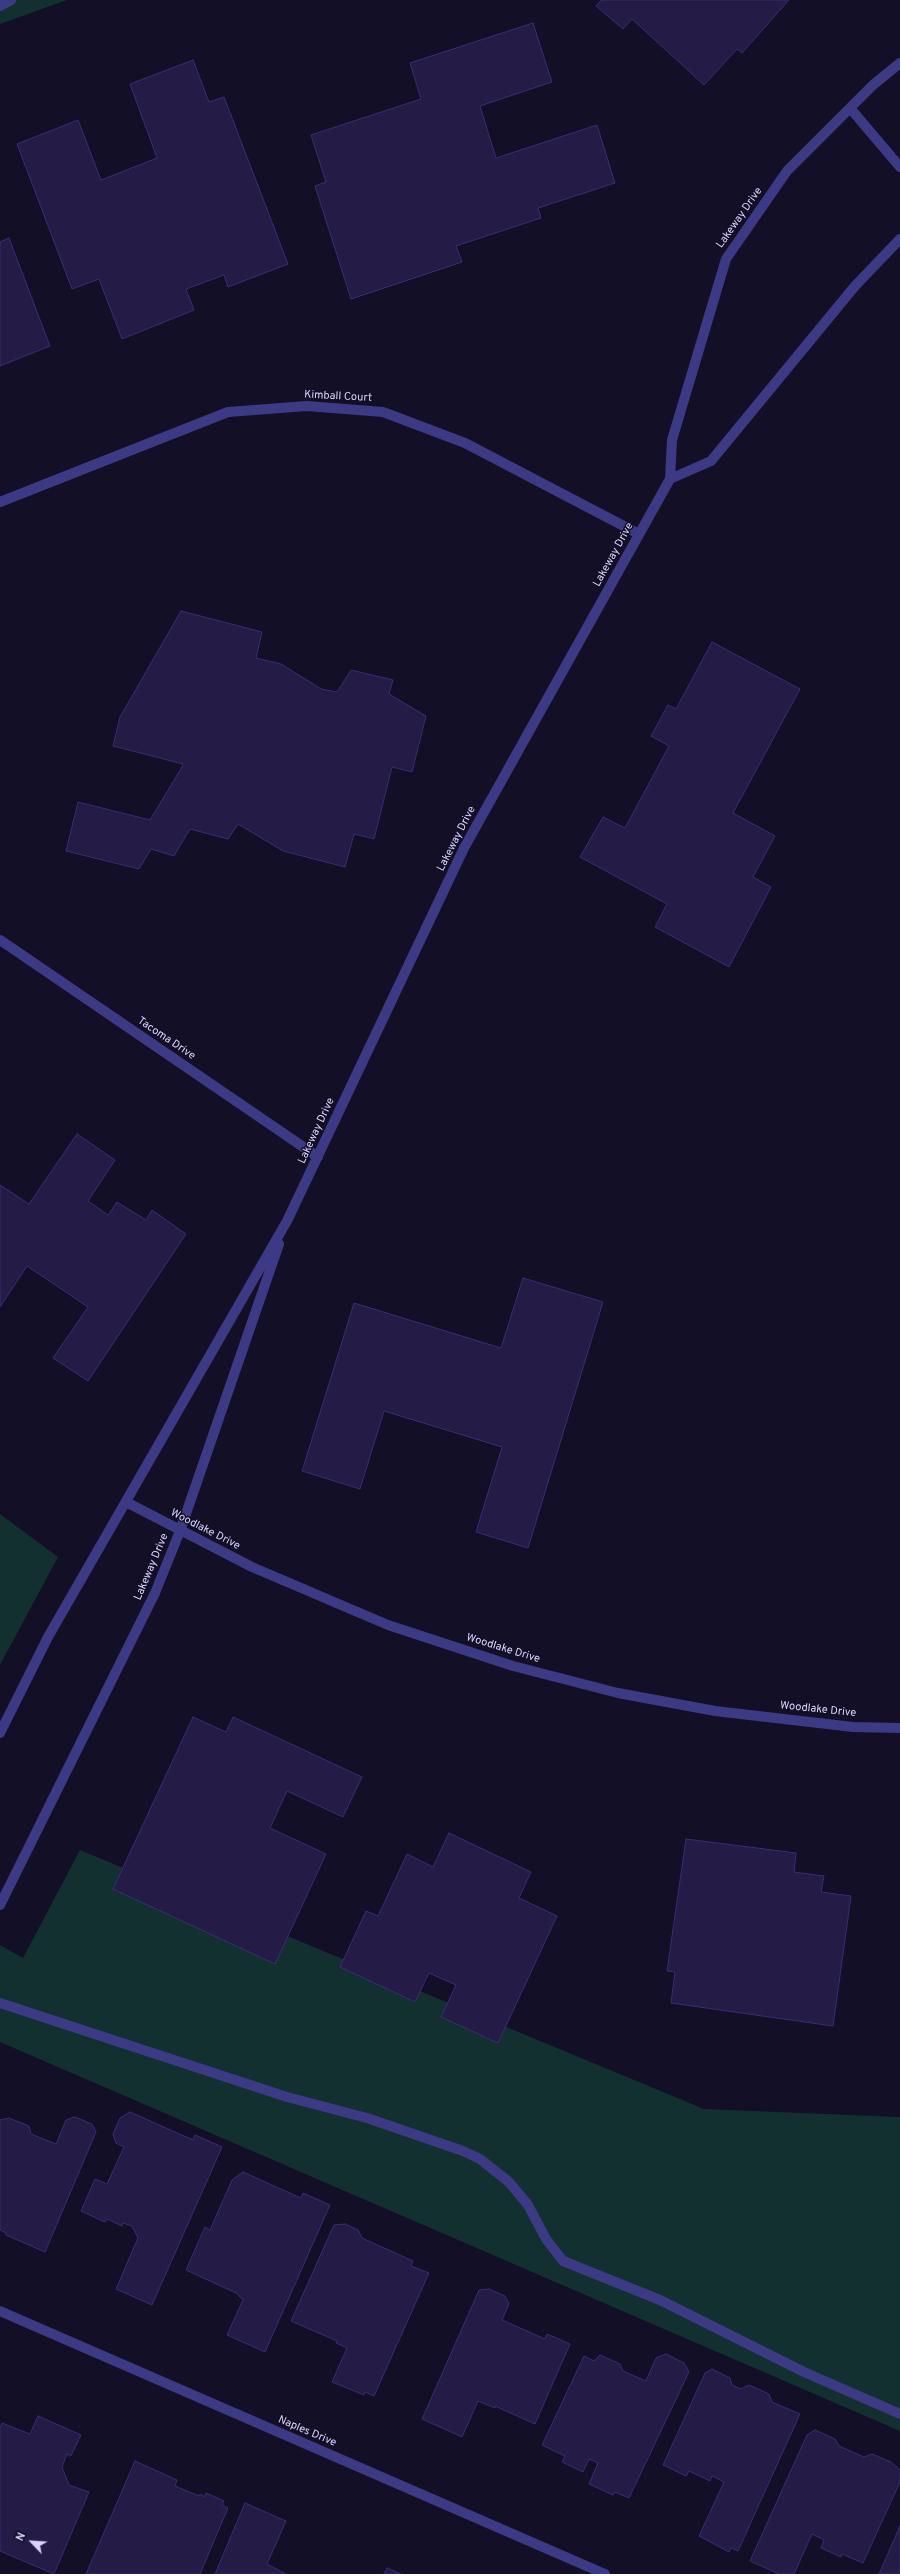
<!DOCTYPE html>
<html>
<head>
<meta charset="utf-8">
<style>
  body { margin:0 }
  #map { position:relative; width:900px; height:2574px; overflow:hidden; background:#130f26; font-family:Overpass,sans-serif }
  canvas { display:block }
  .north { position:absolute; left:12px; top:2522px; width:40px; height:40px; -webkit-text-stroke:3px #130f26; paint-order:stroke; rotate:295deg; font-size:11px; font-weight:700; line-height:16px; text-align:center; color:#d9d4ff }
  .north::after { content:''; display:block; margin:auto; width:14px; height:18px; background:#d9d4ff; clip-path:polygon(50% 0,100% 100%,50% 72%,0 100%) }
</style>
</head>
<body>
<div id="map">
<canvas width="900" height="2574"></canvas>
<div class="north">N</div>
</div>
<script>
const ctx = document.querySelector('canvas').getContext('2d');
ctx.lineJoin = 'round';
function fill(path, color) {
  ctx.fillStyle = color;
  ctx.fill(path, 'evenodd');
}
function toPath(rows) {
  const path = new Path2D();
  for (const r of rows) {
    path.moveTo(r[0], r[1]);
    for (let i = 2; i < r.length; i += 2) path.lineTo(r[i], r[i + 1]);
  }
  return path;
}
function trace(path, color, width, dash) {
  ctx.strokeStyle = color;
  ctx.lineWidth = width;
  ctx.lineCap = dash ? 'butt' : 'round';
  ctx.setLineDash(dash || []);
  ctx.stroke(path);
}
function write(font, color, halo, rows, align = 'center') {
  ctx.font = font + ' Overpass,sans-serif';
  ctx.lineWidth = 3;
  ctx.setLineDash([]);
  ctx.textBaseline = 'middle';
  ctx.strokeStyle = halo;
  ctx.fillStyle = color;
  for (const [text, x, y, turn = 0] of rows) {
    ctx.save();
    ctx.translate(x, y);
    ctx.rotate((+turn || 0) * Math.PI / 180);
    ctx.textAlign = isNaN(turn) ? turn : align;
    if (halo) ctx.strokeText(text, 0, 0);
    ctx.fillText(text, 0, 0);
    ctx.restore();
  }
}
fill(toPath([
  [0,0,67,0,0,24],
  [0,1514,58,1557,0,1665],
  [80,1850,704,2109,900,2117,900,2431,0,2042,0,1945,23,1958]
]), '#12302f');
const building = toPath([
  [601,0,789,0,742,53,737,49,704,85,632,19,623,29,596,6,601,0],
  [533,23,552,82,480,106,496,158,597,125,615,183,538,208,541,218,456,246,462,262,351,299,315,186,326,182,311,135,421,99,410,63,533,23],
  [193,60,209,102,224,97,288,264,228,287,224,275,186,289,194,310,122,339,99,279,72,289,17,144,78,120,101,180,157,158,130,84,193,60],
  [9,238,50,346,0,366,0,242,9,238],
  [181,611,262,632,256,658,281,664,321,689,337,692,351,670,393,680,389,694,426,716,412,772,392,767,374,839,354,834,345,867,283,851,238,824,228,839,190,829,174,856,151,849,139,869,66,851,78,802,150,820,182,767,183,764,113,746,120,717,181,611],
  [712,642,800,689,733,813,775,836,753,877,771,887,729,967,655,927,667,904,580,857,603,817,625,828,669,746,651,736,668,705,676,709,712,642],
  [77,1134,115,1160,88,1201,108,1215,117,1202,146,1220,152,1210,186,1234,88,1381,53,1358,88,1307,27,1266,0,1307,0,1185,29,1204,77,1134],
  [523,1278,603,1302,528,1548,476,1532,502,1447,384,1411,360,1489,302,1471,354,1303,501,1348,523,1278],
  [193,1717,226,1732,233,1717,362,1777,343,1817,287,1791,270,1828,326,1854,275,1964,113,1889,193,1717],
  [449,1833,531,1872,519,1898,557,1916,498,2043,441,2017,456,1985,429,1973,415,2002,340,1967,366,1911,378,1916,407,1854,433,1867,449,1833],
  [686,1839,796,1853,794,1872,824,1876,821,1892,851,1896,833,2026,671,2003,675,1972,667,1971,686,1839],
  [130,2112,193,2140,195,2135,222,2147,152,2305,116,2289,138,2238,132,2226,123,2223,122,2226,107,2219,105,2222,81,2211,95,2179,107,2184,124,2147,116,2143,113,2134,120,2118,130,2112],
  [75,2117,92,2124,96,2132,45,2252,6,2235,6,2233,0,2230,0,2120,9,2118,29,2126,31,2134,56,2144,66,2120,75,2117],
  [243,2172,301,2198,303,2193,330,2205,265,2352,227,2335,243,2300,236,2293,186,2270,205,2227,210,2230,232,2180,243,2172],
  [345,2224,358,2230,362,2238,413,2261,411,2266,429,2273,374,2396,365,2392,364,2395,332,2382,347,2348,336,2343,337,2341,291,2321,334,2225,345,2224],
  [489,2289,505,2296,509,2304,502,2320,545,2339,547,2334,570,2344,535,2424,495,2406,495,2408,478,2401,462,2437,422,2419,479,2290,489,2289],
  [666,2354,684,2363,689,2372,629,2498,615,2492,613,2495,589,2484,598,2463,589,2459,583,2472,562,2462,565,2456,542,2445,584,2356,594,2361,600,2355,620,2364,623,2371,646,2381,656,2358,666,2354],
  [712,2369,730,2378,732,2385,741,2389,749,2385,769,2394,772,2402,800,2414,738,2551,731,2548,729,2552,699,2536,724,2482,712,2476,710,2481,689,2471,686,2476,663,2465,705,2373,712,2369],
  [38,2416,81,2435,71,2456,67,2454,62,2467,69,2485,89,2492,54,2574,0,2551,0,2428,2,2423,30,2434,38,2416],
  [815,2430,835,2439,839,2446,864,2457,872,2454,891,2462,900,2470,900,2482,863,2563,842,2554,841,2557,821,2548,824,2540,812,2534,794,2574,779,2574,750,2561,807,2435,815,2430],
  [135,2461,177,2480,175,2486,199,2496,200,2494,205,2497,206,2493,224,2501,222,2505,228,2508,200,2574,86,2574,135,2461],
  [245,2503,286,2521,267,2564,286,2574,215,2574,245,2503],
  [900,2526,900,2574,879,2574,900,2526],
  [387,2568,401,2574,384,2574,387,2568]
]);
fill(building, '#241b47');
trace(building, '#3b2d73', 1);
trace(toPath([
  [0,6,11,0],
  [0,2003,287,2097,367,2118,463,2151,480,2159,509,2182,528,2205,546,2239,563,2261,660,2300,804,2372,900,2414]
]), '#3d3a85', 10);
trace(toPath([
  [850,108,900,167],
  [670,479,711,461,855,286,900,239],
  [0,502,228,412,307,406,383,412,465,443,639,534],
  [0,940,318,1157],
  [126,1502,252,1567,388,1625,513,1666,618,1693,715,1711,853,1727,900,1728],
  [0,1733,48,1637,287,1221,464,848,670,479,672,440,726,259,787,171,873,85,900,63],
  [0,1905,155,1593,180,1531,279,1244],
  [0,2311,605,2574]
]), '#3d3a85', 10);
write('11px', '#d9d4ff', '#130f26', [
  ["Lakeway Drive",740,218,-55],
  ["Kimball Court",338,397,3],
  ["Lakeway Drive",614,555,-61],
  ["Lakeway Drive",457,839,-63],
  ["Tacoma Drive",166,1039,34],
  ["Lakeway Drive",317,1131,-65],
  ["Woodlake Drive",205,1530,27],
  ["Lakeway Drive",152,1567,-67],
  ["Woodlake Drive",503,1649,17],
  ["Woodlake Drive",818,1710,6],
  ["Naples Drive",307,2432,23]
]);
</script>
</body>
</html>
